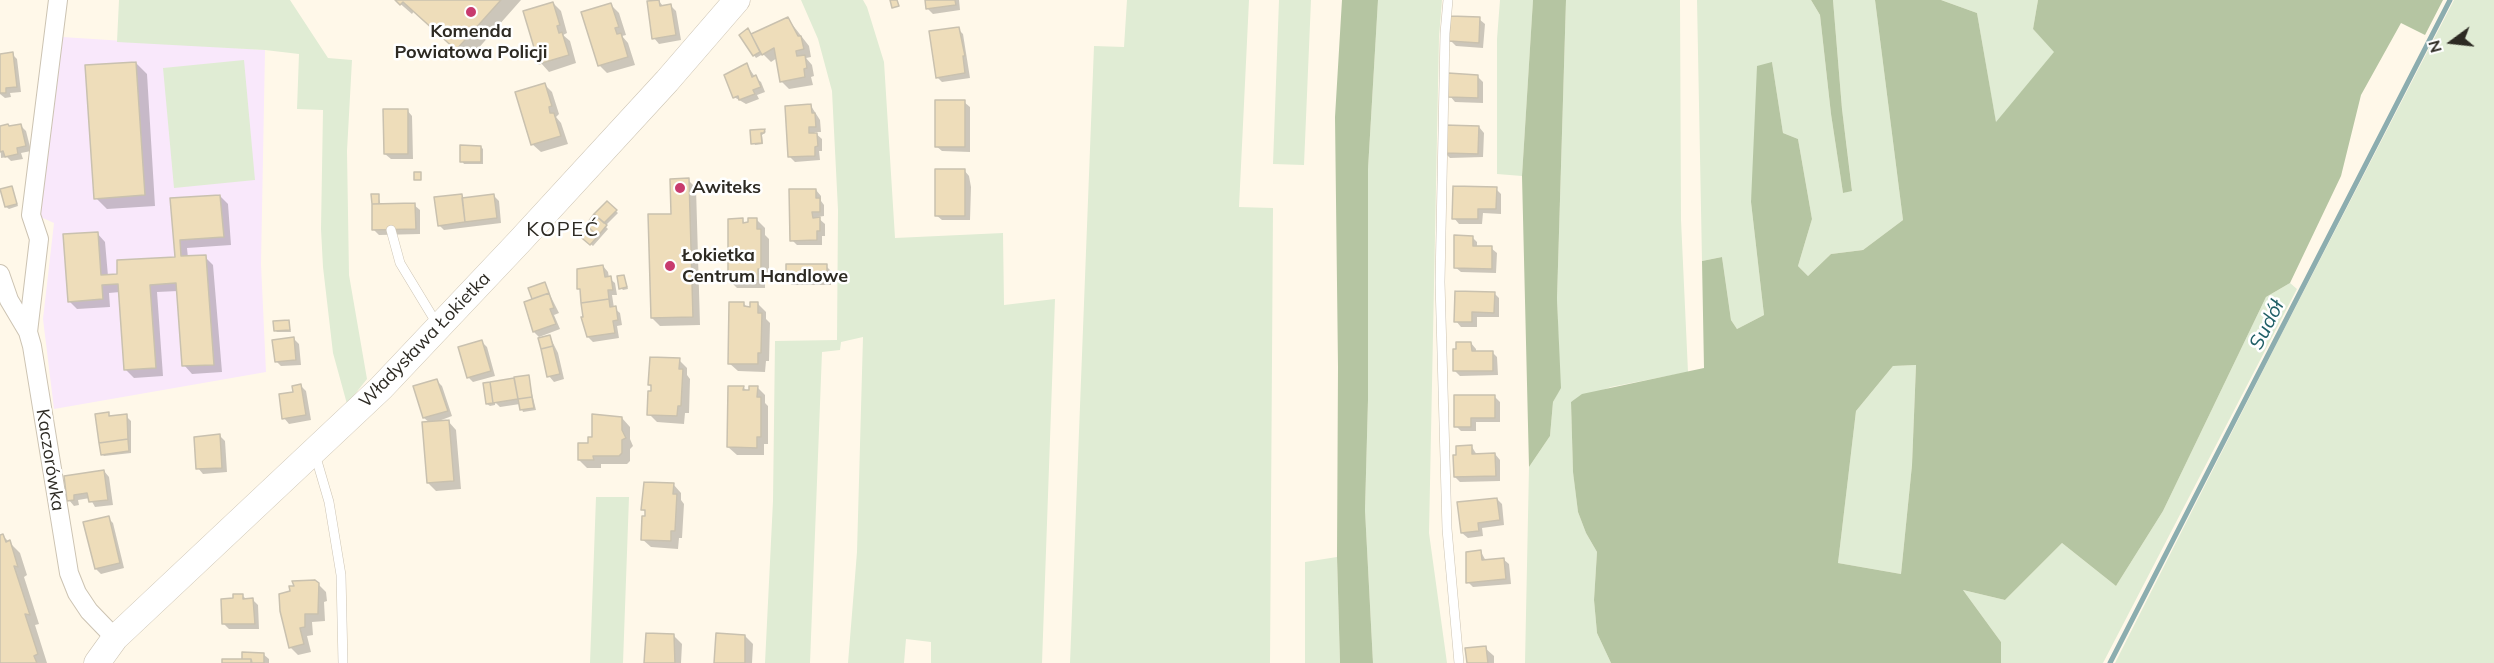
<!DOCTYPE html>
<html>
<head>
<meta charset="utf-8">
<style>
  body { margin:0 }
  #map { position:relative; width:2494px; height:663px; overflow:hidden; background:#fff8e9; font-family:Mulish,sans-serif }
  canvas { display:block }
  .north { position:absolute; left:2422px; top:12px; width:60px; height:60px; -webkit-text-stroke:4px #fff; paint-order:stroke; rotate:255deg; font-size:16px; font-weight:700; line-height:24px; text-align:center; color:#2d2a23 }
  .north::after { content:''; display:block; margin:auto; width:21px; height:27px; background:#2d2a23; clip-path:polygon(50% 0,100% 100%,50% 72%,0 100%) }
</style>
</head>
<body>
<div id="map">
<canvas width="2494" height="663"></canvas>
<div class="north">N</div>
</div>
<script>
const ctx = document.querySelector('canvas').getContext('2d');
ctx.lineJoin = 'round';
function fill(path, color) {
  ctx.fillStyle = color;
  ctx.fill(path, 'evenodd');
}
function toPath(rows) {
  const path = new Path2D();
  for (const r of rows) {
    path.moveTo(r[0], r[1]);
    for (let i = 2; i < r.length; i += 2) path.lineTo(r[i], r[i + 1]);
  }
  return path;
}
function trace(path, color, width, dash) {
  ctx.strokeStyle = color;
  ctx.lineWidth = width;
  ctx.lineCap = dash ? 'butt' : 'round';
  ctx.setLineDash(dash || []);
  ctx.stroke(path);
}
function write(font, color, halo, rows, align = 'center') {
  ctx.font = font + ' Mulish,sans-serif';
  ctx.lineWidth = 5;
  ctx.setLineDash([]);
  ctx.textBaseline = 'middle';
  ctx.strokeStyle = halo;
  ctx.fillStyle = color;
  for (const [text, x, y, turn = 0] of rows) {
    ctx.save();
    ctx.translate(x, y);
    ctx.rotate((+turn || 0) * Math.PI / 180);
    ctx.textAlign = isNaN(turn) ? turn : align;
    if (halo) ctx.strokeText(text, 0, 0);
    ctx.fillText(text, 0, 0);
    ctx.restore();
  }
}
fill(toPath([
  [62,37,265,50,261,264,266,372,54,409,43,319,54,223,36,215]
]), '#f9e8fb');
fill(toPath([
  [119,0,290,0,328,58,352,60,347,151,349,275,367,379,347,404,333,353,323,267,321,229,323,110,297,109,299,54,265,50,117,42],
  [801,0,863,0,867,7,884,62,895,238,1003,233,1004,305,1055,299,1042,663,931,663,931,642,906,639,904,663,848,663,857,552,863,337,841,342,840,350,822,352,810,663,765,663,773,501,775,341,837,340,838,210,832,91,818,39],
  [1127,0,1249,0,1239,207,1273,208,1270,663,1070,663,1094,46,1124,47],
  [1279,0,1311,0,1304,165,1273,164],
  [1378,0,1442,0,1439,37,1429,533,1447,663,1373,663,1365,510,1368,400,1368,169],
  [1500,0,1533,0,1522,176,1497,174,1497,39],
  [1566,0,1680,0,1681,220,1688,372,1611,387,1571,402,1573,471,1578,512,1586,533,1597,552,1594,600,1597,633,1611,663,1525,663,1529,467,1550,436,1553,402,1560,388,1557,299],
  [1697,0,1811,0,1820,15,1831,114,1843,193,1852,190,1842,109,1833,0,1875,0,1903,220,1863,250,1831,254,1808,276,1798,266,1812,219,1798,139,1783,133,1772,62,1751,202,1764,315,1737,329,1731,320,1722,257,1702,261],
  [1941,0,2038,0,2033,29,2055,52,1996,123,1977,13],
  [2454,0,2494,0,2494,663,2115,663,2277,343],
  [244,60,255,180,174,188,163,68],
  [2290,283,2297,289,2103,663,2001,663,2001,642,1963,590,2005,600,2062,543,2116,586,2163,511,2266,297],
  [1916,365,1912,465,1901,574,1838,563,1856,411,1893,366],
  [596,497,629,497,623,663,590,663],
  [1337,557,1340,663,1305,663,1305,562]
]), '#e0ecd4');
fill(toPath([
  [1342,0,1378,0,1368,169,1368,400,1365,510,1373,663,1340,663,1337,557,1338,367,1335,117],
  [1533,0,1566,0,1557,299,1561,388,1553,402,1550,436,1529,467,1522,176],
  [1811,0,1833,0,1842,109,1852,191,1843,193,1831,114,1820,15],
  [1875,0,1941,0,1977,13,1996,122,2054,52,2033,29,2038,0,2443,0,2425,35,2401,23,2361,95,2341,176,2290,283,2266,297,2163,511,2116,586,2062,543,2005,600,1963,590,2001,642,2001,663,1611,663,1597,633,1594,600,1597,552,1586,533,1578,512,1573,472,1571,402,1582,394,1704,368,1702,261,1722,257,1731,320,1737,329,1764,315,1751,202,1757,66,1772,62,1783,133,1798,139,1812,219,1798,266,1808,276,1831,254,1863,250,1903,220],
  [1916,365,1912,465,1901,574,1838,563,1856,411,1893,366]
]), '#b5c5a2');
fill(toPath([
  [396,0,521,0,468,60,414,11,412,14],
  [658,0,663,6,671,6,676,11,681,40,659,44,654,38],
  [926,0,959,0,960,10,933,14,928,9],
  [553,3,561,11,567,33,563,35,570,41,576,63,549,72,541,63],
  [611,5,619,13,626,35,622,36,628,43,635,65,607,73,599,65],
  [788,19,809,46,811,57,806,58,812,65,814,76,811,77,813,85,789,89,781,81,777,58,771,62,763,54,756,58,754,55,751,35],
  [1479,19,1485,24,1483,48,1456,46,1451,41],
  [958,29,963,34,970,78,942,82,937,77],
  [12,54,17,59,21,92,10,93,11,97,5,98,0,94,0,55],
  [136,63,147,74,155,206,107,209,96,198],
  [747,65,755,77,761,82,765,92,757,95,759,99,746,104,734,97],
  [1478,77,1483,82,1483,103,1455,102,1450,96],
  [544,84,552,92,559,114,556,117,561,123,568,144,541,152,532,144],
  [964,102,970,107,970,152,942,151,936,146],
  [811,106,820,120,821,132,814,132,822,139,822,151,819,151,820,160,795,162,790,157],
  [407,110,412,116,413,159,391,159,385,154],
  [20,125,26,131,31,151,21,153,23,159,11,161,7,157,1,158,0,130],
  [1479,127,1484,133,1483,157,1450,158,1445,153],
  [764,130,766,132,762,135,763,144,755,145,751,132],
  [481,147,483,149,483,164,464,164,462,161],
  [964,170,969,176,971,187,970,220,942,220,936,215],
  [688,180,696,188,700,325,660,326,652,318,672,215],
  [11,187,18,206,9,209,6,207],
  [1496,189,1501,194,1501,214,1483,213,1482,224,1459,224,1454,218],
  [816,190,821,196,821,201,824,205,824,216,817,217,825,224,825,236,822,236,822,245,797,245,792,240],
  [378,195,381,206,414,205,420,210,420,234,379,235,374,230],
  [493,195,499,201,501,223,444,230,439,225,461,196,465,199],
  [220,196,228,204,231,245,187,248,188,258,205,257,213,265,222,372,192,374,184,365,178,291,157,292,163,376,134,378,126,370,120,292,109,293,110,307,77,309,69,301,97,233,105,242,108,276,119,276,177,259,172,200],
  [607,203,618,213,605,226,608,229,593,246,579,234],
  [742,220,746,224,757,220,765,228,765,235,769,239,769,277,765,277,765,288,737,288,729,280],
  [1472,237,1477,242,1477,248,1491,248,1497,253,1496,273,1461,272,1455,267],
  [603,266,608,272,609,278,615,283,617,295,612,295,614,308,620,313,622,325,617,326,619,338,593,342,588,337,581,291,579,288],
  [826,266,831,271,831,285,792,285,787,280],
  [624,276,628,289,623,290,621,288],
  [544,283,559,313,554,315,560,329,539,337,534,332,528,317,531,316,533,298],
  [1494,293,1499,298,1499,317,1477,317,1477,327,1461,327,1456,321],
  [744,304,748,308,758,304,766,312,766,319,770,323,769,361,766,361,765,372,738,371,729,363],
  [288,321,291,332,277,332,275,330],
  [550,337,558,353,564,379,554,382,549,376],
  [294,339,299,344,301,365,281,366,276,361],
  [482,342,487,347,495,376,473,382,468,377],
  [1471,343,1476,349,1476,352,1492,352,1497,357,1498,375,1460,376,1454,370],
  [679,360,687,368,687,375,690,379,689,413,685,413,684,424,657,422,649,414,653,388,649,385],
  [528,377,536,410,523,412,520,404,500,407,495,402,495,405,490,406,487,404,514,379,517,382],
  [437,381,442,386,452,416,436,422,448,421,456,430,461,489,436,491,428,483,430,423,424,418],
  [301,386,306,391,311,420,289,424,284,418,294,394],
  [743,387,747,391,757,387,765,395,765,403,768,406,768,444,764,444,764,455,737,455,728,447],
  [1494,396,1500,402,1500,422,1476,422,1476,431,1461,431,1456,426],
  [108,414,112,417,126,416,131,421,131,453,104,456,102,454],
  [622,418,630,427,630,439,633,446,630,449,630,461,627,464,601,464,601,468,587,468,579,460,589,445,594,438],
  [220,436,225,441,227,472,203,474,198,468],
  [1472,447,1477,455,1495,454,1500,460,1500,481,1460,482,1455,477],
  [104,471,109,477,113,505,95,507,90,498,78,500,79,505,74,506,69,500,65,477],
  [673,484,681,493,681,500,684,504,682,538,679,538,678,549,651,547,642,539,647,513,643,510],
  [1497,499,1502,504,1504,525,1482,528,1483,536,1468,538,1462,533],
  [108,518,113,523,124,568,101,574,96,569],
  [0,536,3,536,20,553,27,575,24,577,39,624,35,625,47,663,0,663],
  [1481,552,1486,561,1503,559,1509,564,1511,584,1473,587,1468,582,1466,564],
  [315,581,326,592,327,601,324,602,325,621,312,622,313,635,307,636,311,652,298,655,290,647],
  [242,595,247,600,252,599,258,605,259,629,229,629,224,624,235,599],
  [674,636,682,644,681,663,646,663],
  [745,636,753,644,752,663,716,663],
  [1485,648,1494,656,1494,663,1468,663],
  [263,654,269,659,269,663,224,663]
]), '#0003');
trace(toPath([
  [2110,663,2450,0]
]), '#8cadaf', 5);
const building = toPath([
  [395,0,501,0,456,50,403,2,400,5,395,0],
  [659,0,660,6,671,4,676,35,652,39,647,1,659,0],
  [890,0,897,0,899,6,892,8,890,0],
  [925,0,955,0,956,5,926,9,925,0],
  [553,2,560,25,557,26,559,33,562,32,569,55,539,64,523,11,553,2],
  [611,3,619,27,615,28,617,34,621,33,628,57,598,66,581,12,611,3],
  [1450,16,1480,17,1479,43,1449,41,1450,16],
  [788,17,798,36,801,36,804,49,796,51,797,56,805,55,807,68,804,69,805,77,780,82,774,48,762,55,751,34,788,17],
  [959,27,965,56,963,56,965,73,936,78,929,31,959,27],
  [748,28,760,52,753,56,739,35,748,28],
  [13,52,17,87,6,88,6,93,0,93,0,54,13,52],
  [136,62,145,195,94,199,85,65,136,62],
  [747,63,752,77,756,75,761,87,753,90,755,94,739,100,738,96,733,98,724,75,747,63],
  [1448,73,1478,75,1478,98,1448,97,1448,73],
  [545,83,552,106,549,107,550,113,554,113,561,136,531,145,515,92,545,83],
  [935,100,965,100,965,147,935,147,935,100],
  [811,104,812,113,815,113,816,127,809,127,809,133,817,133,818,146,815,147,815,156,788,157,785,106,811,104],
  [383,109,408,109,408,154,384,154,383,109],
  [8,124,9,126,21,124,26,146,17,148,18,154,5,157,3,151,0,152,0,126,8,124],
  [1444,125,1479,126,1478,154,1444,153,1444,125],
  [765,129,764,133,761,133,762,143,751,144,750,130,765,129],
  [460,145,481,146,481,162,460,162,460,145],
  [935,169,965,169,965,216,935,216,935,169],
  [414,172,421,172,421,180,414,180,414,172],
  [689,178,693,317,651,318,648,214,671,214,670,179,689,178],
  [12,186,17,204,5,207,0,189,12,186],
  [1453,186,1497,187,1496,209,1478,209,1478,219,1452,219,1453,186],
  [789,189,816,189,816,198,820,198,820,212,812,212,813,218,820,217,820,231,817,231,817,240,790,241,789,189],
  [371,194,379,194,379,204,372,204,371,194],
  [462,194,465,222,438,226,434,197,462,194],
  [494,194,497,218,465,222,462,198,494,194],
  [220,195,224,237,180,240,181,256,206,255,214,365,182,366,176,283,150,285,156,368,124,370,118,284,102,285,103,299,68,302,63,234,98,232,101,275,117,274,117,260,175,257,170,198,220,195],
  [607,201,617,210,604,223,594,214,607,201],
  [415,203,416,229,372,230,372,204,415,203],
  [594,214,607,225,598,236,586,225,594,214],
  [743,218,743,223,748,222,748,218,757,218,757,229,761,229,761,269,758,269,758,280,728,280,728,219,743,218],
  [586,225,598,236,590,245,577,234,586,225],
  [1454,235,1473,236,1473,246,1492,246,1492,269,1454,268,1454,235],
  [786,264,827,264,827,281,786,280,786,264],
  [603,265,605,277,611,276,613,290,608,290,609,299,581,303,580,289,577,289,577,269,603,265],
  [624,275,627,287,619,289,617,276,624,275],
  [545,282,549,293,532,299,528,288,545,282],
  [1455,291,1495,292,1494,313,1472,312,1472,322,1454,322,1455,291],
  [549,293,554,308,550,309,556,324,533,332,524,302,549,293],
  [609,299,610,307,616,306,618,320,613,321,615,333,587,337,581,317,583,317,581,303,609,299],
  [729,302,744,302,744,306,750,307,750,302,758,302,758,313,762,313,761,353,758,353,758,364,728,364,729,302],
  [289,320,290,330,274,331,273,321,289,320],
  [550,335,553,346,541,349,538,338,550,335],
  [294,337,296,360,275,362,272,340,294,337],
  [482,340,491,371,467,378,458,347,482,340],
  [1456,342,1471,342,1472,351,1493,351,1493,371,1453,371,1453,349,1456,349,1456,342],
  [553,346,560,374,547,377,541,349,553,346],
  [650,357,680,358,679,369,683,369,681,406,678,406,677,416,647,415,648,391,651,391,651,385,648,385,650,357],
  [529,375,532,397,518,399,514,377,529,375],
  [514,378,518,399,493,403,490,382,514,378],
  [437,379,448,411,423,418,413,386,437,379],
  [490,382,493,403,486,404,483,383,490,382],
  [301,384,306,415,282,419,279,394,293,392,292,386,301,384],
  [728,386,744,386,743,390,749,390,749,386,758,386,757,397,761,397,761,437,757,437,757,448,727,447,728,386],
  [1454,395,1495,395,1495,418,1471,418,1471,427,1454,427,1454,395],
  [532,397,534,408,520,410,518,399,532,397],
  [109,412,109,416,127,414,128,439,99,443,95,414,109,412],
  [592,414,622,417,622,430,626,438,622,440,622,453,619,456,593,456,594,460,578,460,578,443,588,443,588,437,592,437,592,414],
  [449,420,454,481,427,483,422,422,449,420],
  [220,434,222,468,196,469,194,437,220,434],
  [128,439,129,451,101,455,99,443,128,439],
  [1472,445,1472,454,1495,453,1496,476,1454,477,1453,455,1456,455,1456,446,1472,445],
  [104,470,108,500,89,502,87,493,74,495,74,500,67,501,64,476,104,470],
  [644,482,674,483,673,494,677,494,675,531,671,531,671,541,641,540,642,516,645,516,645,510,641,510,644,482],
  [1497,498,1500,520,1478,523,1479,531,1461,533,1457,502,1497,498],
  [109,516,120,563,95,569,83,522,109,516],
  [3,534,6,542,10,540,18,567,14,566,30,615,25,614,38,654,34,656,37,663,0,663,0,535,3,534],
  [1481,550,1482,560,1504,558,1506,579,1466,583,1466,552,1481,550],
  [315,580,319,583,318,614,305,614,305,627,300,628,304,644,289,648,280,611,279,594,290,591,289,586,294,586,292,581,315,580],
  [233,594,243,594,243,599,253,598,255,624,222,624,221,599,233,598,233,594],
  [646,633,674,634,675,663,644,663,646,633],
  [716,633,745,635,745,663,714,663,716,633],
  [1486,646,1488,663,1467,663,1465,648,1486,646],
  [242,652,264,653,264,663,252,663,251,659,242,659,242,652],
  [222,659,251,659,251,663,222,663,222,659]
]);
fill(building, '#eeddba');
trace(building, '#c9c1af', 1.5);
const lane = toPath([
  [1448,0,1445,33,1440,282,1447,529,1459,663],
  [391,230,400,263,437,324],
  [315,454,329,502,341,575,343,663]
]);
const street = toPath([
  [0,274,9,300,28,332,32,346,69,573,77,593,89,611,115,638],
  [28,332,39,239,31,215,58,0]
]);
const secondary = toPath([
  [97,663,115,638,381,388,519,242,667,81,737,0]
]);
trace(lane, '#ccc3b2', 10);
trace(street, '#ccc3b2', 20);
trace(secondary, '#ccc3b2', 27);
trace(lane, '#fff', 9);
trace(street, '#fff', 18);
trace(secondary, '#fff', 26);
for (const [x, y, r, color] of [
  [471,12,6,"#c83b6e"],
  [680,188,6,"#c83b6e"],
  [670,266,6,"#c83b6e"]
]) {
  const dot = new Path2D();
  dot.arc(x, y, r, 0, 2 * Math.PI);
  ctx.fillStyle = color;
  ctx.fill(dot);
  trace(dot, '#fff', 2);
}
write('bold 18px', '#2d2a23', '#fff', [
  ["Komenda",471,32,"center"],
  ["Powiatowa Policji",471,53,"center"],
  ["Awiteks",692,188],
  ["Łokietka",682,256],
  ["Centrum Handlowe",682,277]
], 'left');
write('18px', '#2d2a23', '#fff', [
  ["Władysława Łokietka",425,340,-46],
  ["Kaczorówka",50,460,81]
]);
ctx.letterSpacing = '1.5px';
write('20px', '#2d2a23', '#fff', [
  ["KOPEĆ",563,230]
]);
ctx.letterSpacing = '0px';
write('italic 20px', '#1f5f66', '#fff', [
  ["Sudół",2267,325,-63]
]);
</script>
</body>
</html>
